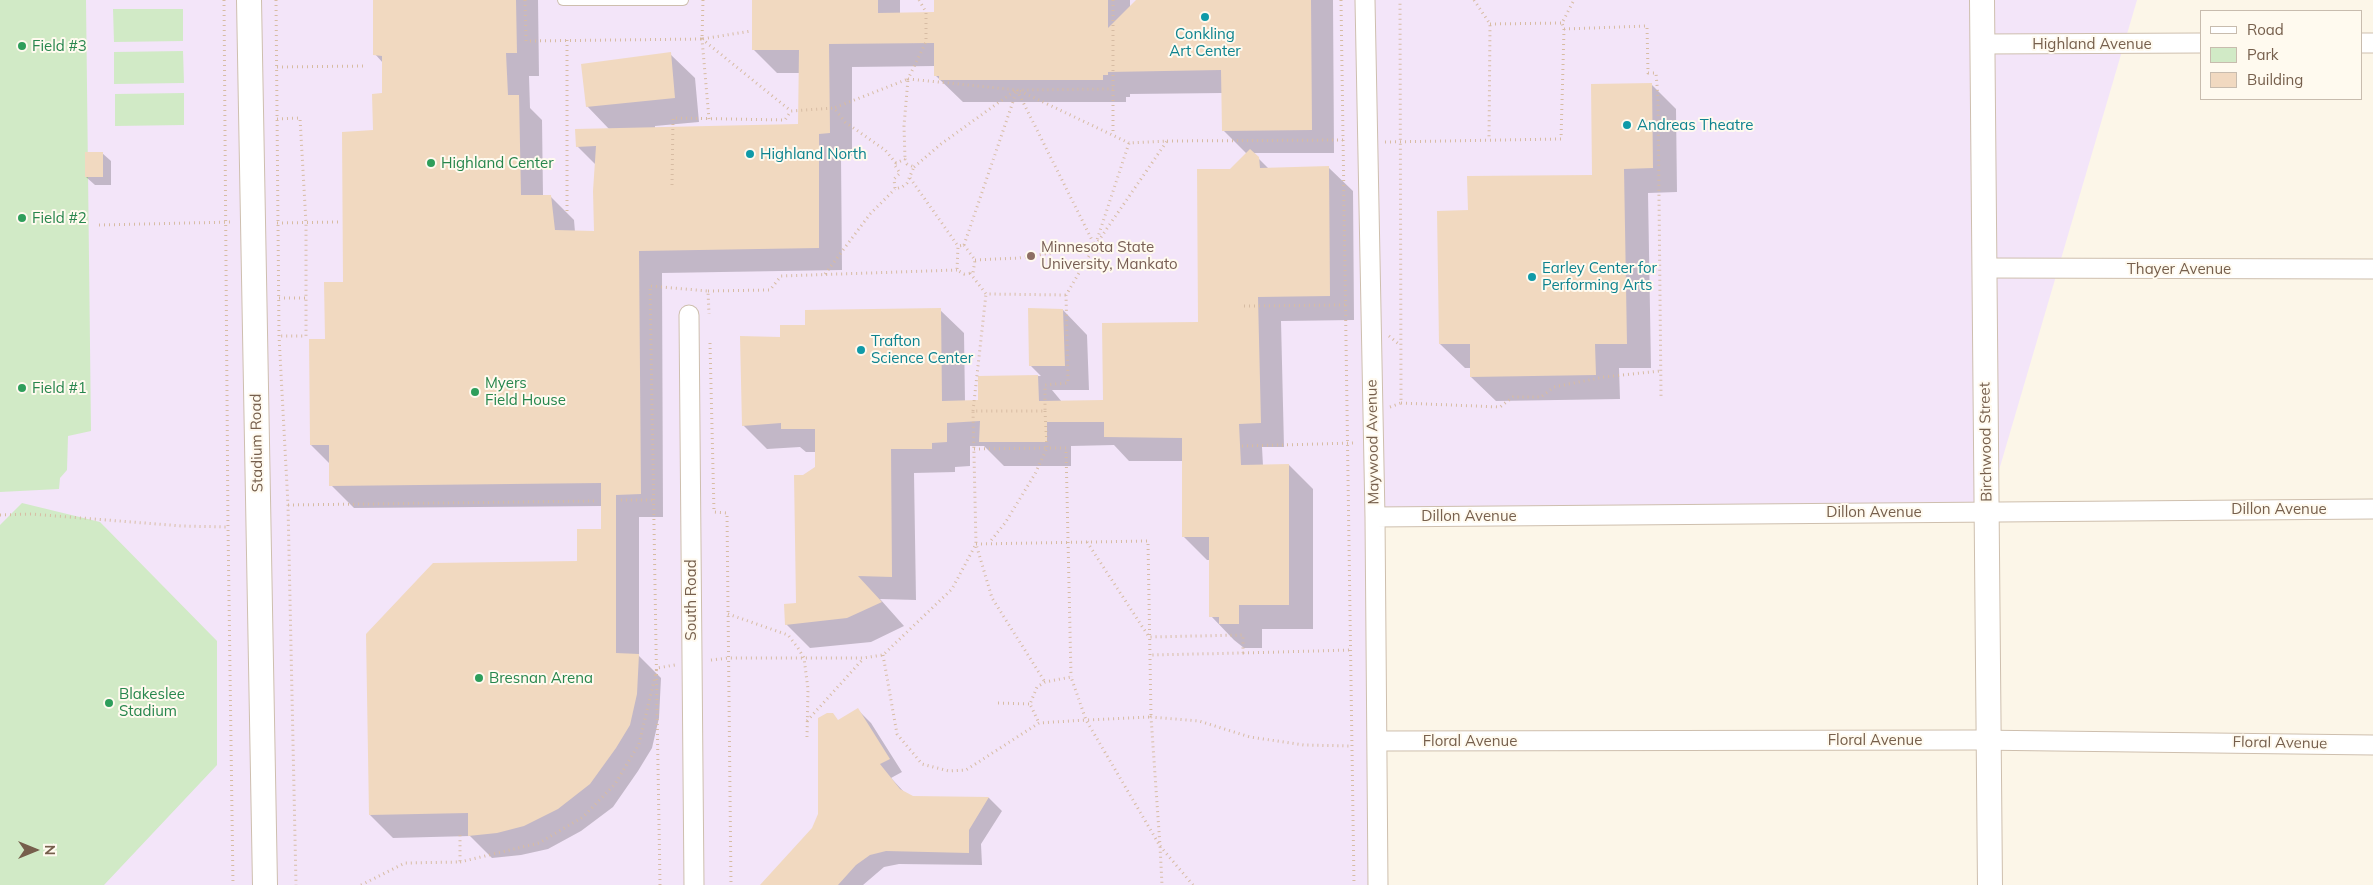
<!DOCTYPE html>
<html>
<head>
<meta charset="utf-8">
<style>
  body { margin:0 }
  #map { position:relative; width:2373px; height:885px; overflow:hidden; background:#fcf6e8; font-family:Mulish,sans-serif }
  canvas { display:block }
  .legend { position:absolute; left:2200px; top:10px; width:162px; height:90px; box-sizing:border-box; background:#fffaef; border:1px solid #c8bcae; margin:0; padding:6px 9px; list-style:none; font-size:15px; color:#765f4c }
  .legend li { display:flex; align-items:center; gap:10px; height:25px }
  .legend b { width:25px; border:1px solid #c8bcae }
  .north { position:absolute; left:10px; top:825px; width:50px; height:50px; -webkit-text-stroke:4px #fffaef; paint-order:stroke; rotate:90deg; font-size:14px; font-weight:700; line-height:20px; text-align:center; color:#765f4c }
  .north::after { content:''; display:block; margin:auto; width:18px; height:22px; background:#765f4c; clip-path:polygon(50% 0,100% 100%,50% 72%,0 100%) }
</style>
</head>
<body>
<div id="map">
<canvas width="2373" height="885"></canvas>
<ul class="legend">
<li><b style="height:6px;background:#fff"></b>Road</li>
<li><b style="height:14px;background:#d1eac6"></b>Park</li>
<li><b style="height:14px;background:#f1d9c0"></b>Building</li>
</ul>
<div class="north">N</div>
</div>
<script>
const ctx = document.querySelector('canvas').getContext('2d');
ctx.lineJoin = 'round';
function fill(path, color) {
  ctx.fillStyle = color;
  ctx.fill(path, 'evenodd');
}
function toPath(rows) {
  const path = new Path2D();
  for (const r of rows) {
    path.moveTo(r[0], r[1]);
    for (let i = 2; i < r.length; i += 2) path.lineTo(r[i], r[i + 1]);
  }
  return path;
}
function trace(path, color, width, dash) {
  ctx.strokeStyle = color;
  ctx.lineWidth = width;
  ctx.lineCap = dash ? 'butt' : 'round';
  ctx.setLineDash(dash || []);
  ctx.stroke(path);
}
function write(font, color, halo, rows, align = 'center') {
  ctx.font = font + ' Mulish,sans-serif';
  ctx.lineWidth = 4;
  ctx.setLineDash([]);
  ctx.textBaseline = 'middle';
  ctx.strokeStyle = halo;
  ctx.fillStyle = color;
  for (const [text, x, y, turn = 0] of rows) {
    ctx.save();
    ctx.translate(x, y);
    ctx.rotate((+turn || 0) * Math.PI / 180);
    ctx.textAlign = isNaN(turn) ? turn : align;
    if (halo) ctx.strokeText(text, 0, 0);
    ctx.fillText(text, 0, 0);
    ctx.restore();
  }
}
fill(toPath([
  [0,0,2137,0,1987,511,1375,517,1378,885,0,885]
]), '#f3e5f9');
fill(toPath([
  [0,0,86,0,91,431,68,436,67,470,60,478,59,489,0,492],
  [183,9,183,41,114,42,113,9],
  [183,51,184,83,114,84,114,52],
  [184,93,184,125,115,126,115,94],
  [22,503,100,522,217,641,217,765,104,885,0,885,0,525]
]), '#d1eac6');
fill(toPath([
  [374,0,538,0,539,76,529,76,530,108,542,120,543,196,551,197,574,220,575,232,595,233,596,165,577,146,610,130,587,106,670,54,695,78,699,122,655,126,655,128,800,125,800,73,777,73,754,50,753,0,900,0,900,14,935,14,935,0,1130,0,1130,8,1138,0,1333,0,1334,153,1253,153,1269,169,1329,168,1353,191,1354,320,1281,321,1284,447,1262,447,1263,466,1289,465,1313,489,1313,629,1262,629,1262,648,1244,648,1234,640,1211,616,1211,560,1207,560,1183,536,1183,461,1129,461,1114,445,1071,446,1071,466,1004,466,984,446,970,446,970,466,955,467,955,472,914,473,916,600,880,599,904,626,871,642,810,648,786,624,797,604,804,476,817,468,817,452,806,452,800,447,767,449,743,425,781,339,806,326,940,310,964,333,965,402,979,401,979,377,1041,376,1031,366,1063,310,1087,335,1089,390,1052,390,1062,402,1105,401,1200,323,1231,170,1247,154,1223,130,1223,93,1130,94,1130,97,1126,97,1126,102,963,102,935,75,935,66,852,67,852,156,841,156,842,270,662,273,663,517,639,517,639,656,661,678,659,718,652,748,638,771,613,807,581,831,548,849,521,855,492,858,470,836,393,838,370,815,602,530,602,506,354,508,331,485,330,464,311,445,326,340,345,283,383,94,383,63,375,54],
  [1651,84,1676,109,1677,192,1648,193,1651,368,1619,368,1620,399,1496,401,1471,377,1471,368,1465,368,1440,344,1469,212,1593,176],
  [102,153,111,161,111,185,95,185,86,177],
  [858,710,871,723,902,772,891,778,904,792,913,797,989,798,1002,811,981,844,982,865,899,864,884,867,863,885,761,885,813,829,819,814,839,721]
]), '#0003');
fill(toPath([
  [373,0,516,0,517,53,506,53,508,95,519,95,521,195,551,195,555,230,594,231,593,191,596,146,576,147,575,129,798,124,799,50,752,50,752,0,878,0,878,13,934,12,934,0,1108,0,1108,28,1136,0,1311,0,1312,130,1222,131,1221,70,1108,72,1108,75,1103,75,1103,80,939,80,939,76,934,76,934,43,829,44,830,133,819,134,819,248,639,251,641,494,616,495,616,653,639,654,637,694,630,725,616,748,590,784,558,809,524,826,497,833,468,836,468,813,369,815,366,634,433,563,577,561,577,529,601,529,601,483,329,486,329,445,310,445,309,339,325,339,324,282,343,282,342,132,373,130,372,94,382,93,382,56,373,55],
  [671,52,675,98,586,107,581,64],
  [1652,83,1653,168,1624,169,1627,344,1595,344,1596,375,1470,377,1470,344,1439,344,1437,211,1468,210,1467,176,1592,175,1591,84],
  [1250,149,1259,157,1260,168,1329,166,1330,296,1258,297,1261,423,1239,424,1241,465,1289,464,1289,605,1239,605,1239,624,1219,624,1219,617,1209,617,1209,537,1182,537,1182,438,1104,437,1104,422,1047,422,1047,442,979,442,980,421,947,423,947,442,932,443,932,449,891,449,892,577,858,576,882,602,847,618,785,625,784,604,796,603,794,475,803,475,815,467,815,429,781,429,781,423,742,426,740,336,780,337,780,325,805,325,805,310,941,308,942,401,978,400,978,376,1038,375,1039,401,1103,400,1102,323,1198,322,1197,169,1230,169],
  [85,152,103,152,103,177,85,177],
  [1028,308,1063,309,1065,366,1029,366],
  [858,708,890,759,880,764,900,789,913,796,989,797,969,830,969,853,886,851,870,855,856,865,838,885,760,885,812,828,818,814,818,718,827,713,833,713,838,720]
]), '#f1d9c0');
const service = toPath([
  [563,0,683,0]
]);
const minor = toPath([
  [1365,0,1375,517,1378,885],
  [2362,43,2373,43],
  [1983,44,2202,43],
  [1985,268,2373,269],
  [689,315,694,885],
  [1375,517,2373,509],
  [1378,741,1975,740,2373,745]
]);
const tertiary = toPath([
  [249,0,265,885],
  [1982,0,1990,885]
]);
trace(service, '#cebfae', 12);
trace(minor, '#cebfae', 21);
trace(tertiary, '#cebfae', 26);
trace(toPath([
  [224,0,228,527,233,885],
  [276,0,279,336,288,505,296,885],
  [525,0,526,41,702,39],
  [703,0,702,39,751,31],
  [919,0,926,12,926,42,908,79,1017,90,1113,89],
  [1113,0,1113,135],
  [1341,0,1354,885],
  [1474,0,1490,24,1489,139],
  [1490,24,1562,23],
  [1564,29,1647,26,1648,73,1656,73,1658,97,1661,396],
  [567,40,567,212],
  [277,67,365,66],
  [1017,90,1095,246,1167,141,1129,143,1095,246,1066,295,1068,383,1045,385,1045,411,973,411,976,544,992,598,1045,682],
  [1020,91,1129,143],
  [277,119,300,118,306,223,306,336,280,336],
  [709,119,702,39,791,111,834,108],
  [1167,141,1344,140],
  [1385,142,1561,139,1564,29,1562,23,1574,0],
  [905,159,907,164,914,167,907,183,902,187,895,189,894,179,900,173,894,164,905,159],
  [896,163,885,150,845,122,834,108,908,79,904,126,905,159],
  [914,167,941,144,1016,90],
  [910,178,958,246],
  [672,185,673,118,785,120,791,111],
  [277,223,338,222],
  [99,225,233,222],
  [964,245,1017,90],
  [964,245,975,260,973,273,964,274,957,270,958,246,964,245],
  [975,260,1019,258,1095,246],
  [970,273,986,294,1066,295],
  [825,274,870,214,895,189],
  [708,291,770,290,781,276,957,270],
  [279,298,306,298],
  [1244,306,1346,305],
  [1389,336,1400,345],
  [710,343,714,512,727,513,731,885],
  [1401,403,1500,407,1513,397,1541,397,1554,387,1604,377,1660,371],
  [1390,407,1401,403,1400,0],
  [973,411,986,294],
  [1045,411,1047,448,1066,448,1071,677],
  [1242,446,1355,443],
  [974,449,1047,448,1035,474,1005,523,989,543],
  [621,500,654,500],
  [288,505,595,501],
  [0,515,31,514,182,526,228,527],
  [1087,542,1149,637,1243,635,1243,653,1150,655],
  [976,544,1148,541,1151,717,1086,720,1160,846,1162,885],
  [728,614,788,635,798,648,804,658,808,689,807,737],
  [1243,653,1351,650],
  [883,655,897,734,922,764,949,771,966,770,1039,723,1086,720,1071,677,1045,682,1037,687,1030,704,1039,723],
  [711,660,729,658,863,658,883,655,952,589,976,544],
  [998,703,1030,704],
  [807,721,863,659],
  [460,862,539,843,583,817,615,784,639,744,657,668,675,665],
  [361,885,405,863,460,862,460,832],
  [660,885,650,286,708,291,709,314],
  [1193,885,1160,846,1151,717,1199,721,1250,737,1304,745,1352,746]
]), '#d7bca3', 3, [1, 4]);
trace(service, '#fff', 10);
trace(minor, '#fff', 19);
trace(tertiary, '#fff', 24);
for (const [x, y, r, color] of [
  [1205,17,5,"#0f9aa8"],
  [22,46,5,"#2e9e5b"],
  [1627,125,5,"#0f9aa8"],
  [750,154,5,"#0f9aa8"],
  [431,163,5,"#2e9e5b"],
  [22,218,5,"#2e9e5b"],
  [1031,256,5,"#8d6e63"],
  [1532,277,5,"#0f9aa8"],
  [861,350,5,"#0f9aa8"],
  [22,388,5,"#2e9e5b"],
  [475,392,5,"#2e9e5b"],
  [479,678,5,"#2e9e5b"],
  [109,703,5,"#2e9e5b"]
]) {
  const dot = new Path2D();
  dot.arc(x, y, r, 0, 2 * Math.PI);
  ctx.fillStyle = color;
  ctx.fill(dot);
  trace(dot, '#fffaef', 2);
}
write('15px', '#0d838f', '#fffaef', [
  ["Conkling",1205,34,"center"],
  ["Art Center",1205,51,"center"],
  ["Andreas Theatre",1637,125],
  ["Highland North",760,154],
  ["Earley Center for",1542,268],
  ["Performing Arts",1542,285],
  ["Trafton",871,341],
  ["Science Center",871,358]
], 'left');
write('15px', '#765f4c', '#fffaef', [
  ["Highland Avenue",2092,44],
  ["Thayer Avenue",2179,269],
  ["Maywood Avenue",1373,442,-91],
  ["Birchwood Street",1986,442,-91],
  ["Stadium Road",257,443,-91],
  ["Dillon Avenue",2279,509],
  ["Dillon Avenue",1874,512],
  ["Dillon Avenue",1469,516],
  ["South Road",691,600,-90],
  ["Floral Avenue",1875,740],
  ["Floral Avenue",1470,741],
  ["Floral Avenue",2280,743,1]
]);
write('15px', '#27864d', '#fffaef', [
  ["Field #3",32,46],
  ["Highland Center",441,163],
  ["Field #2",32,218],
  ["Myers",485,383],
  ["Field House",485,400],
  ["Field #1",32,388],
  ["Bresnan Arena",489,678],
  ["Blakeslee",119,694],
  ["Stadium",119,711]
], 'left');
write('15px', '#785e54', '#fffaef', [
  ["Minnesota State",1041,247],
  ["University, Mankato",1041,264]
], 'left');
</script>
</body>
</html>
